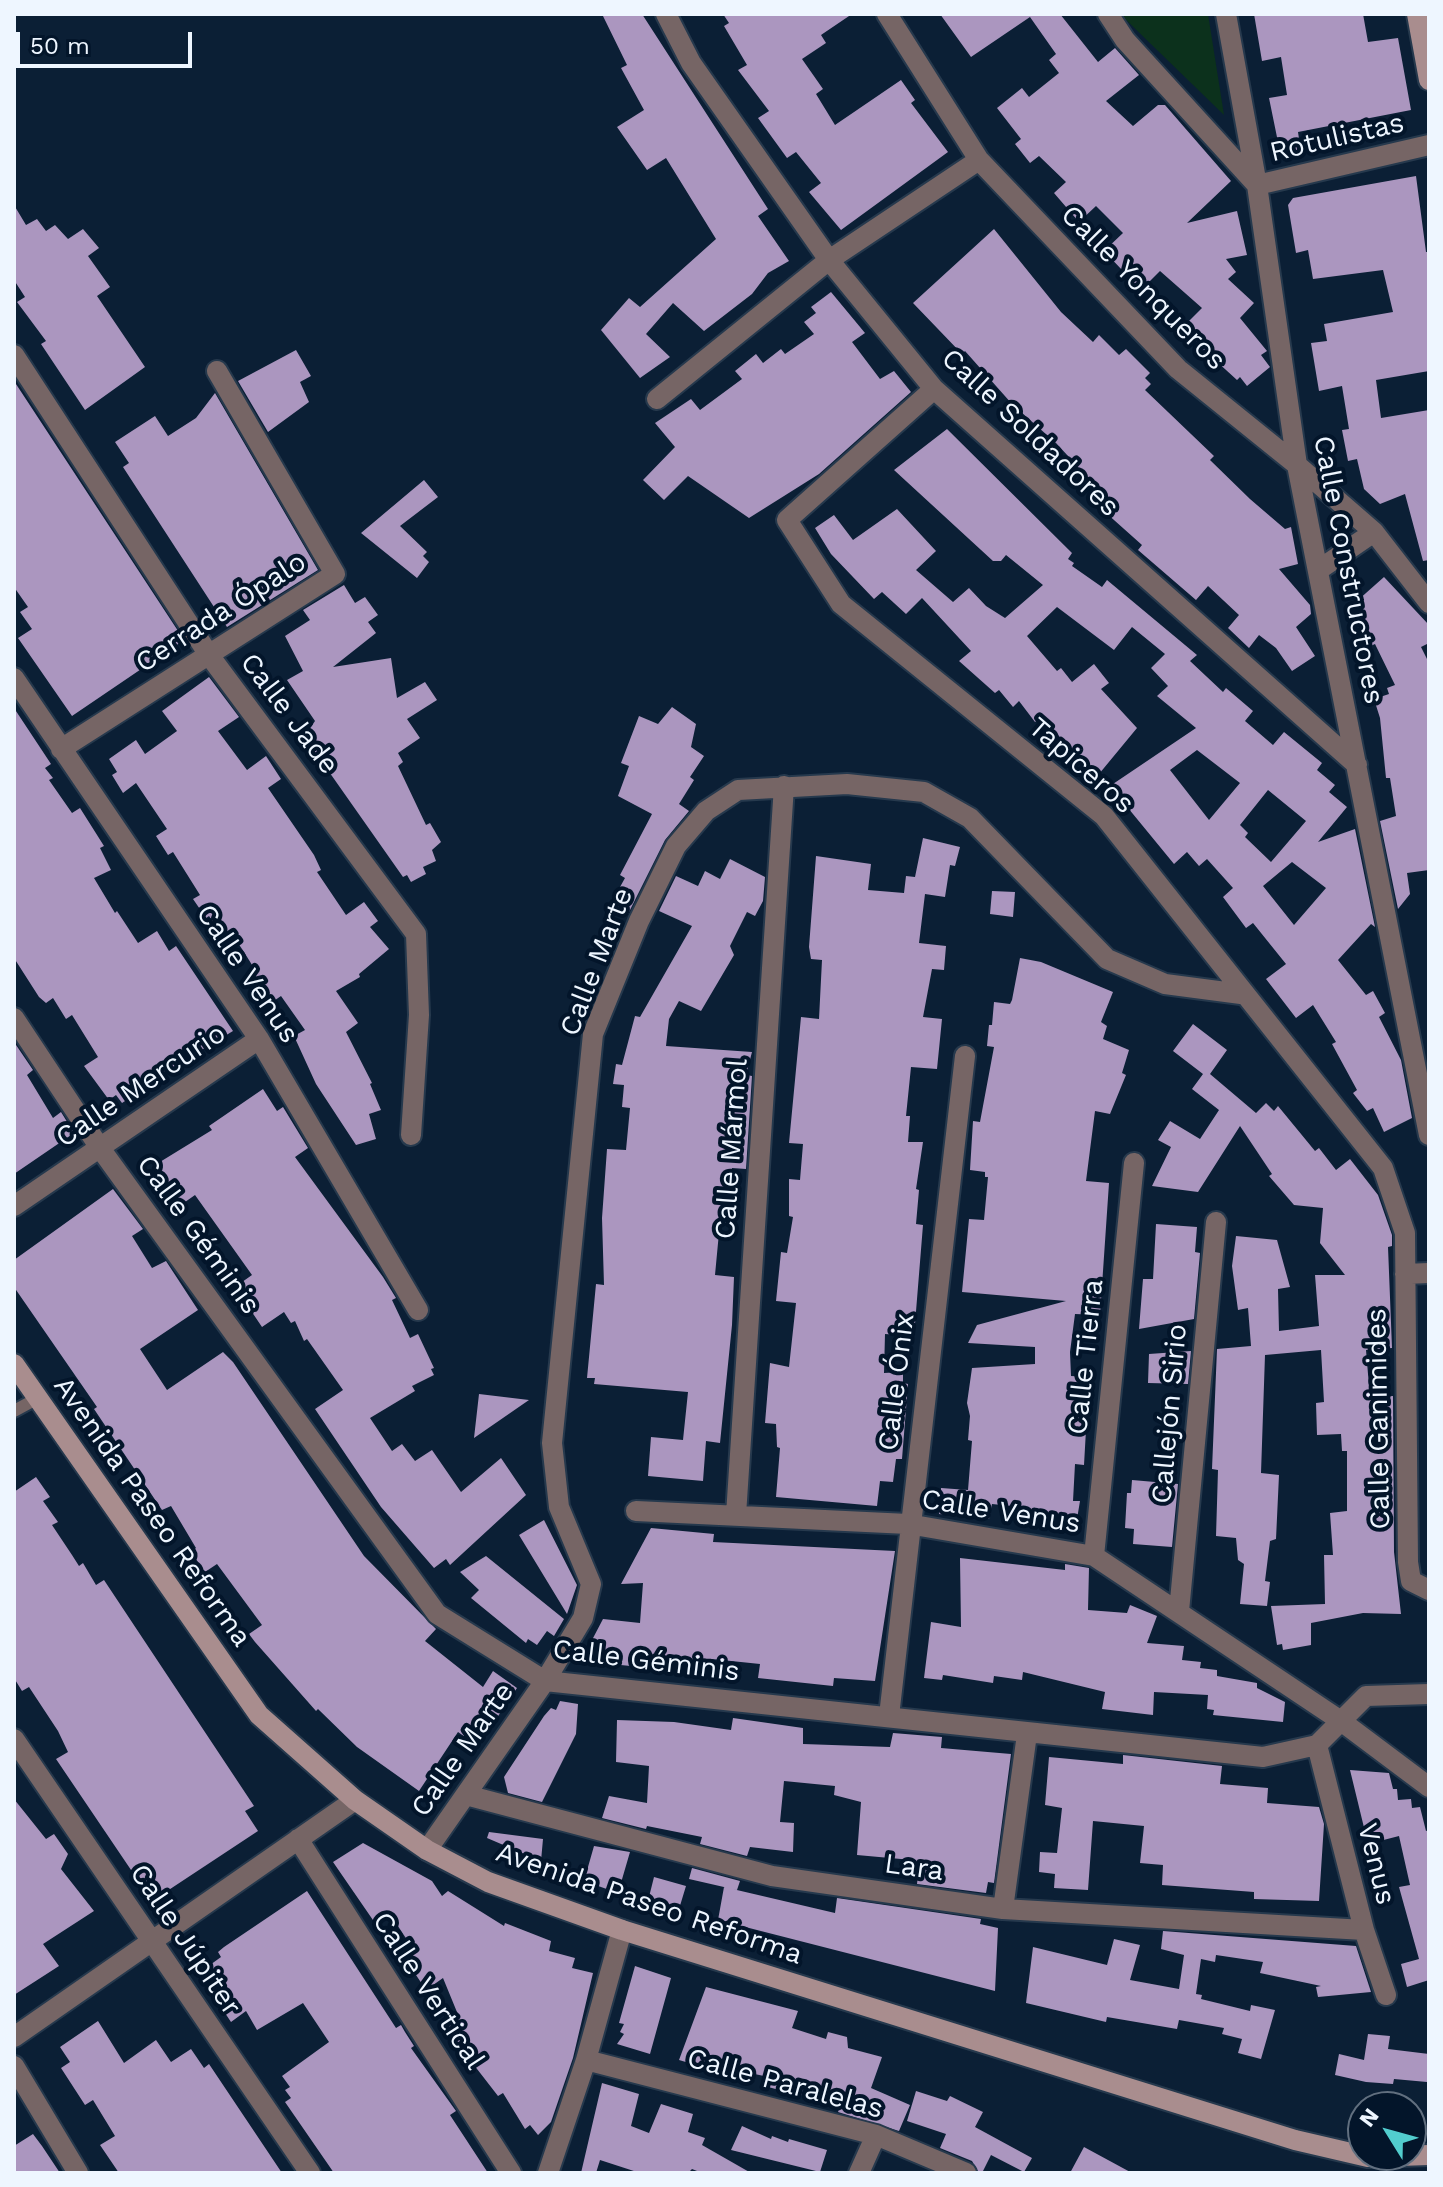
<!DOCTYPE html>
<html>
<head>
<meta charset="utf-8">
<style>
  body { margin:0 }
  #map { position:relative; width:1443px; height:2187px; overflow:hidden; background:#0b1f35; font-family:"Work Sans",sans-serif }
  canvas { display:block }
  .frame { position:absolute; inset:0; border:16px solid #eef6ff; pointer-events:none }
  .north { position:absolute; left:1347px; top:2091px; width:80px; height:80px; box-sizing:border-box; background:#03152a; border:2px solid #616f7f; border-radius:50%; rotate:307deg; font-size:22px; font-weight:700; line-height:32px; text-align:center; color:#eef6ff }
  .north::after { content:''; display:block; margin:auto; width:28px; height:36px; background:#52cdce; clip-path:polygon(50% 0,100% 100%,50% 72%,0 100%) }
  .scale { position:absolute; left:16px; top:32px; width:176px; height:36px; box-sizing:border-box; border:4px solid #eef6ff; border-top:0; padding-left:10px; font-size:24px; line-height:28px; white-space:nowrap; color:#eef6ff; -webkit-text-stroke:6px #03152a; paint-order:stroke }
</style>
</head>
<body>
<div id="map">
<canvas width="1443" height="2187"></canvas>
<div class="frame"></div>
<div class="north">N</div>
<div class="scale">50 m</div>
</div>
<script>
const ctx = document.querySelector('canvas').getContext('2d');
ctx.lineJoin = 'round';
function fill(path, color) {
  ctx.fillStyle = color;
  ctx.fill(path, 'evenodd');
}
function toPath(rows) {
  const path = new Path2D();
  for (const r of rows) {
    path.moveTo(r[0], r[1]);
    for (let i = 2; i < r.length; i += 2) path.lineTo(r[i], r[i + 1]);
  }
  return path;
}
function trace(path, color, width, dash) {
  ctx.strokeStyle = color;
  ctx.lineWidth = width;
  ctx.lineCap = dash ? 'butt' : 'round';
  ctx.setLineDash(dash || []);
  ctx.stroke(path);
}
function write(font, color, halo, rows, align = 'center') {
  ctx.font = font + ' "Work Sans",sans-serif';
  ctx.lineWidth = 8;
  ctx.setLineDash([]);
  ctx.textBaseline = 'middle';
  ctx.strokeStyle = halo;
  ctx.fillStyle = color;
  for (const [text, x, y, turn = 0] of rows) {
    ctx.save();
    ctx.translate(x, y);
    ctx.rotate((+turn || 0) * Math.PI / 180);
    ctx.textAlign = isNaN(turn) ? turn : align;
    if (halo) ctx.strokeText(text, 0, 0);
    ctx.fillText(text, 0, 0);
    ctx.restore();
  }
}
fill(toPath([
  [1120,14,1208,14,1224,115]
]), '#0c311c');
fill(toPath([
  [602,14,642,14,768,209,758,216,789,261,768,273,752,294,704,331,673,303,646,334,670,357,640,378,601,330,629,298,640,307,716,239,666,158,647,170,617,127,644,110,621,68,627,65],
  [723,14,852,14,821,35,826,43,802,59,823,89,816,94,835,125,901,80,915,100,911,103,948,152,841,230,809,192,821,183,796,152,787,158,758,118,769,111,738,70,747,65,724,26,729,23],
  [940,14,1060,14,1098,62,1115,48,1139,75,1106,101,1133,126,1158,105,1165,105,1231,181,1187,223,1237,211,1247,255,1226,259,1236,272,1228,279,1254,303,1240,318,1267,351,1261,355,1270,367,1247,386,1240,377,1237,380,1181,329,1202,308,1160,271,1141,290,1104,251,1123,233,1096,206,1079,222,1054,193,1066,182,1039,156,1030,163,1015,144,1021,139,997,108,1022,88,1029,97,1059,73,1049,60,1056,54,1030,17,971,57],
  [1254,14,1363,14,1368,42,1398,38,1411,110,1298,132,1301,152,1289,154,1279,147,1269,98,1287,95,1281,57,1262,61],
  [1416,176,1426,252,1429,252,1429,371,1376,380,1381,418,1429,410,1429,560,1423,561,1405,494,1380,504,1364,489,1357,459,1348,461,1342,430,1349,429,1342,386,1319,391,1311,343,1327,341,1324,324,1393,312,1383,270,1313,279,1308,250,1296,253,1288,205,1293,198],
  [14,205,26,225,37,219,46,231,55,225,68,239,83,229,99,248,88,256,110,287,97,296,145,367,85,410,41,344,46,341,17,302,25,297,14,280],
  [994,229,1061,312,1093,342,1099,335,1119,355,1126,349,1150,373,1145,378,1151,384,1145,390,1214,456,1210,460,1250,499,1285,529,1291,527,1298,564,1279,569,1310,605,1311,614,1296,627,1315,656,1292,671,1276,648,1259,635,1249,648,1228,628,1239,615,1208,586,1196,600,1138,550,1142,545,1105,512,1110,506,1063,461,1068,456,1056,443,1012,404,965,351,962,354,913,303],
  [831,292,865,333,852,342,880,379,894,371,911,392,819,474,749,518,688,476,664,500,643,480,675,447,655,423,691,399,700,410,742,379,735,371,756,354,763,363,781,349,785,354,814,334,804,322,816,313,811,307],
  [296,350,311,376,300,382,309,402,268,432,238,381],
  [14,381,184,640,72,716,18,638,32,629,20,612,28,607,14,587],
  [215,393,318,570,227,627,123,467,129,463,115,442,155,416,168,436,196,418],
  [947,429,1072,553,1068,559,1074,563,1072,566,1102,587,1107,580,1197,655,1190,661,1223,692,1226,688,1253,711,1245,721,1273,745,1284,732,1322,763,1317,770,1335,785,1329,792,1347,807,1318,842,1355,829,1375,927,1371,924,1338,960,1366,995,1373,991,1385,1013,1379,1017,1401,1060,1412,1118,1384,1132,1373,1108,1367,1111,1353,1093,1357,1090,1332,1044,1336,1042,1313,1005,1296,1018,1266,979,1286,964,1253,923,1246,928,1223,897,1233,888,1207,859,1199,866,1187,852,1174,864,1110,786,1196,728,1157,696,1168,686,1151,668,1165,654,1132,627,1114,650,1057,607,1027,636,1057,671,1061,668,1072,682,1094,664,1109,683,1101,689,1137,728,1099,774,1091,766,1089,768,1041,717,1035,722,1019,701,1013,707,999,690,995,693,959,661,971,651,922,598,906,614,882,592,874,599,831,554,815,528,834,515,853,540,897,509,936,551,916,570,953,602,969,588,986,606,1005,618,1043,585,1006,555,1001,561,993,561,894,470],
  [1197,750,1240,783,1209,820,1170,770],
  [1268,790,1306,821,1271,862,1245,837,1248,833,1240,825],
  [1292,862,1326,888,1294,925,1263,886],
  [424,480,438,497,400,526,427,552,423,556,429,562,417,578,361,533],
  [1384,577,1429,625,1429,643,1421,647,1429,663,1429,870,1407,873,1410,894,1398,909,1380,821,1396,816,1390,778,1386,778,1380,718,1374,699,1389,694,1387,688,1395,685,1375,644,1364,649,1357,601],
  [344,585,355,603,365,597,378,615,368,622,376,633,333,667,391,658,397,698,425,682,437,700,407,719,420,738,398,753,403,762,398,766,426,825,430,823,441,842,432,850,436,861,423,867,426,874,411,882,407,875,403,877,313,749,319,745,309,730,315,721,287,680,303,671,285,636,310,620,303,610],
  [209,677,239,717,218,731,247,770,266,756,281,779,268,788,314,855,321,870,317,872,346,915,364,902,378,921,370,927,389,949,359,974,360,977,336,991,358,1023,346,1032,372,1083,370,1084,381,1110,369,1114,376,1139,356,1145,316,1084,294,1036,305,1030,281,996,265,1007,247,979,257,973,244,952,230,931,223,936,209,916,206,918,193,899,200,895,173,852,168,855,156,836,167,829,136,783,123,793,112,775,117,772,109,759,136,740,145,754,177,731,162,711],
  [672,707,696,724,691,747,704,756,690,777,694,780,679,804,689,811,665,840,628,914,610,905,625,878,620,875,652,814,618,796,629,766,621,763,639,716,658,724],
  [14,708,51,764,45,768,53,778,49,780,72,813,80,808,104,846,100,848,111,870,94,878,115,913,117,911,138,943,157,931,169,951,176,946,233,1031,137,1089,139,1092,122,1103,116,1095,109,1100,84,1066,98,1057,72,1015,66,1019,53,998,46,1003,39,997,14,958],
  [923,838,960,847,955,866,950,865,945,897,925,894,919,943,946,946,944,970,932,969,923,1017,942,1019,937,1069,911,1067,906,1116,910,1116,908,1142,923,1142,916,1189,919,1190,916,1224,923,1225,914,1336,885,1334,884,1373,903,1372,903,1383,908,1384,902,1459,896,1459,893,1482,880,1481,877,1506,776,1497,780,1448,777,1447,776,1424,765,1423,770,1363,789,1367,796,1303,776,1301,781,1252,787,1253,793,1217,789,1216,789,1179,800,1180,803,1144,789,1143,801,1017,819,1019,822,960,811,959,809,947,816,856,871,864,868,890,904,893,906,876,915,877],
  [730,859,765,877,763,901,755,916,747,912,730,946,734,955,701,1011,679,1001,669,1019,666,1046,752,1052,746,1075,752,1076,746,1169,732,1168,732,1223,720,1222,715,1275,734,1277,732,1325,720,1443,706,1441,703,1481,648,1476,651,1437,683,1440,688,1392,594,1384,595,1378,587,1378,596,1284,604,1285,602,1218,607,1149,626,1150,630,1108,622,1107,624,1085,613,1084,616,1064,622,1065,635,1016,640,1017,692,926,659,911,676,876,698,886,705,871,720,879],
  [992,891,1015,892,1013,917,990,914],
  [1020,958,1041,962,1113,992,1101,1022,1107,1026,1103,1039,1129,1050,1122,1073,1126,1075,1110,1114,1095,1111,1086,1181,1109,1183,1100,1315,1075,1314,1070,1352,1071,1376,1089,1377,1084,1465,1075,1464,1073,1501,1080,1501,1076,1525,1028,1521,1030,1508,992,1504,989,1519,939,1514,941,1488,968,1490,972,1441,968,1440,970,1416,967,1403,972,1368,1035,1364,1035,1347,968,1343,977,1325,1066,1301,962,1292,969,1219,984,1220,988,1177,985,1177,985,1172,970,1170,973,1121,980,1122,994,1047,987,1046,989,1025,992,1025,994,1002,1010,1004,1012,1000],
  [1193,1024,1227,1050,1210,1074,1256,1113,1266,1103,1274,1111,1278,1106,1315,1151,1319,1148,1336,1170,1350,1159,1378,1195,1392,1235,1392,1246,1388,1247,1392,1348,1366,1350,1370,1398,1393,1396,1394,1552,1401,1614,1363,1613,1311,1623,1311,1645,1283,1650,1282,1644,1277,1645,1271,1606,1325,1604,1324,1555,1333,1555,1330,1513,1347,1511,1347,1451,1342,1451,1341,1434,1317,1435,1316,1403,1324,1402,1321,1350,1265,1355,1261,1473,1279,1475,1276,1539,1270,1541,1265,1581,1270,1582,1267,1606,1240,1604,1244,1564,1238,1560,1236,1538,1216,1536,1218,1470,1212,1469,1217,1349,1251,1346,1248,1308,1238,1310,1232,1266,1236,1236,1277,1240,1290,1287,1278,1289,1279,1331,1319,1326,1315,1275,1345,1275,1320,1243,1323,1208,1294,1205,1269,1176,1272,1174,1240,1126,1198,1192,1152,1186,1171,1147,1158,1140,1170,1121,1200,1139,1219,1110,1192,1089,1203,1074,1173,1051],
  [14,1042,33,1070,27,1075,53,1118,61,1112,74,1133,14,1174],
  [263,1089,277,1111,283,1107,308,1148,295,1157,383,1277,396,1298,392,1300,410,1338,418,1334,434,1368,431,1369,434,1375,412,1386,415,1391,370,1418,392,1451,402,1444,415,1461,432,1450,461,1492,501,1458,526,1495,450,1565,446,1559,434,1568,381,1507,315,1409,343,1390,307,1339,304,1341,295,1321,291,1323,284,1312,262,1327,235,1287,252,1275,195,1195,178,1207,155,1165,212,1130,209,1126],
  [113,1189,143,1229,132,1236,152,1268,166,1261,198,1310,140,1349,167,1390,223,1352,233,1362,364,1556,436,1629,425,1641,483,1687,493,1671,517,1688,478,1746,458,1732,419,1791,357,1747,318,1709,316,1711,255,1642,249,1634,262,1625,217,1564,205,1572,191,1552,196,1548,171,1506,162,1510,94,1409,97,1407,14,1287,14,1260],
  [1156,1224,1197,1227,1195,1252,1200,1253,1194,1319,1139,1329,1143,1279,1153,1279],
  [1191,1351,1188,1384,1148,1383,1149,1354],
  [479,1394,529,1400,474,1438],
  [36,1477,50,1497,43,1501,58,1522,52,1525,72,1555,79,1566,83,1563,96,1585,104,1580,254,1806,245,1811,258,1831,152,1901,56,1759,68,1752,58,1731,29,1687,22,1691,14,1678,14,1492],
  [1132,1480,1178,1484,1172,1547,1133,1544,1134,1529,1125,1528,1127,1493,1131,1493],
  [544,1520,577,1585,567,1614,519,1535],
  [651,1528,714,1534,713,1542,895,1551,875,1681,834,1678,833,1686,758,1678,760,1664,712,1659,710,1674,581,1661,603,1619,640,1623,643,1583,621,1584],
  [486,1556,564,1619,554,1636,547,1631,537,1645,528,1639,526,1643,471,1598,479,1590,460,1572],
  [960,1558,1065,1570,1065,1564,1089,1568,1088,1610,1127,1613,1130,1605,1157,1616,1147,1643,1184,1646,1182,1660,1201,1662,1200,1668,1217,1670,1217,1676,1257,1683,1257,1688,1285,1702,1283,1722,1213,1715,1214,1710,1207,1709,1208,1695,1154,1692,1153,1715,1102,1709,1105,1692,1023,1672,1022,1680,994,1676,993,1683,943,1675,942,1680,924,1678,931,1622,961,1627],
  [560,1701,578,1704,576,1734,542,1802,508,1793,504,1777,544,1716,551,1708,556,1710],
  [733,1718,803,1728,803,1744,890,1747,893,1733,942,1737,941,1748,1011,1754,994,1883,988,1882,986,1893,917,1884,919,1865,911,1863,912,1860,857,1855,861,1802,834,1795,835,1786,784,1781,780,1822,794,1823,793,1852,750,1847,747,1856,700,1844,702,1837,647,1826,646,1829,602,1818,609,1796,647,1803,649,1766,616,1762,617,1720,674,1722,731,1730],
  [1123,1755,1222,1766,1220,1784,1268,1788,1267,1803,1319,1807,1324,1824,1319,1901,1254,1899,1254,1892,1162,1885,1163,1865,1140,1863,1144,1826,1093,1821,1088,1890,1054,1888,1055,1874,1039,1872,1040,1852,1057,1853,1062,1808,1045,1805,1049,1757,1123,1764],
  [1350,1770,1389,1773,1393,1789,1397,1789,1398,1800,1411,1799,1412,1808,1420,1807,1426,1831,1429,1830,1429,1980,1407,1987,1401,1964,1419,1959,1399,1887,1410,1885,1399,1836,1368,1844],
  [14,1799,46,1839,54,1834,68,1854,61,1869,94,1911,43,1944,59,1966,14,1995],
  [489,1832,543,1839,541,1861,487,1838],
  [363,1843,432,1881,442,1896,448,1891,504,1926,505,1923,551,1941,549,1951,575,1958,572,1968,593,1973,573,2058,551,2122,538,2135,530,2125,525,2129,503,2093,498,2096,446,2029,459,2017,443,1978,426,1990,412,1969,413,1949,392,1917,375,1923,333,1862],
  [594,1846,630,1852,618,1893,584,1881],
  [692,1868,740,1881,737,1890,689,1879],
  [654,1877,686,1886,679,1909,648,1901],
  [724,1887,835,1913,837,1898,981,1919,980,1924,998,1928,995,1991,718,1920],
  [307,1891,396,2028,401,2025,405,2032,414,2046,411,2048,456,2111,450,2115,488,2173,334,2173,285,2102,291,2098,285,2090,290,2087,282,2076,329,2042,303,2003,257,2030,246,2011,231,2022,217,2001,222,1998,203,1970,221,1957,218,1952,224,1947],
  [1163,1931,1356,1946,1371,1992,1318,1997,1316,1987,1321,1986,1260,1973,1263,1962,1216,1955,1215,1962,1201,1959,1196,1994,1202,1995,1201,1999,1250,2011,1251,2005,1275,2010,1261,2059,1238,2053,1242,2039,1222,2034,1224,2028,1179,2020,1177,2029,1107,2017,1106,2022,1026,2003,1033,1947,1107,1965,1114,1939,1140,1945,1130,1980,1179,1989,1184,1955,1161,1949],
  [635,1966,671,1978,650,2054,617,2044,624,2034,620,2032,624,2024,619,2023],
  [706,1987,798,2011,792,2028,826,2039,828,2032,847,2037,848,2048,882,2057,871,2088,910,2105,899,2131,838,2112,842,2101,804,2085,801,2096,761,2085,764,2076,745,2072,746,2069,709,2060,706,2068,679,2060],
  [98,2021,124,2063,156,2040,171,2062,191,2049,204,2068,209,2064,282,2173,119,2173,100,2145,115,2136,93,2100,85,2105,61,2068,70,2062,60,2047],
  [1368,2034,1390,2036,1388,2049,1429,2054,1427,2082,1394,2079,1393,2084,1366,2082,1335,2075,1339,2054,1364,2060],
  [602,2083,639,2094,631,2126,649,2133,661,2104,693,2114,688,2132,705,2138,702,2145,751,2173,702,2173,692,2169,688,2173,640,2173,600,2160,596,2173,581,2173],
  [916,2091,947,2101,950,2096,983,2112,975,2127,1032,2158,1024,2172,991,2155,982,2173,979,2173,972,2161,940,2148,946,2134,907,2121],
  [742,2126,771,2139,772,2136,788,2142,789,2139,827,2150,820,2172,731,2150],
  [33,2134,42,2146,60,2173,14,2173,14,2146],
  [1084,2147,1132,2173,1070,2173]
]), '#ab96bf');
const lane = toPath([
  [14,1411,38,1398]
]);
const street = toPath([
  [666,14,691,63,829,260,934,389,1357,765],
  [887,14,979,160,1178,369,1297,465,1374,532,1429,603],
  [1108,14,1125,40,1257,185,1429,145],
  [1226,14,1257,185,1297,465,1429,1135],
  [14,355,209,655,416,934,419,1015,411,1135],
  [934,389,787,520,841,604,1104,816,1383,1168,1405,1233,1408,1562,1411,1581,1429,1590],
  [657,399,829,260,979,160],
  [1320,569,1374,532],
  [14,678,259,1039,418,1310],
  [61,749,335,574,217,371],
  [14,1018,100,1148,437,1614,545,1681,1263,1757,1317,1745,1366,1696,1429,1694],
  [14,1206,259,1039],
  [1405,1274,1429,1273],
  [636,1511,908,1524,1094,1556,1341,1721,1429,1787],
  [736,1515,784,786],
  [1094,1556,1134,1163],
  [1179,1611,1216,1222],
  [889,1716,965,1056],
  [14,1739,310,2173],
  [1317,1745,1364,1930,1386,1995],
  [466,1795,772,1876,1003,1909,1364,1930],
  [298,1839,511,2173],
  [427,1850,545,1681,583,1618,591,1584,559,1507,552,1443,593,1034,639,921,676,846,706,811,738,790,847,784,924,792,970,818,1107,959,1165,984,1241,994],
  [1003,1909,1027,1734],
  [14,2037,355,1800],
  [586,2060,876,2135,966,2173],
  [14,2066,78,2173],
  [548,2173,586,2060,622,1930],
  [859,2173,876,2135]
]);
const secondary = toPath([
  [1417,14,1429,80],
  [14,1364,259,1715,355,1800,427,1850,488,1882,622,1930,1295,2140,1368,2157,1429,2155]
]);
trace(lane, '#26394d', 16);
trace(street, '#26394d', 24);
trace(secondary, '#26394d', 24);
trace(lane, '#766565', 12);
trace(street, '#766565', 20);
trace(secondary, '#a98d8e', 20);
write('28px', '#eef6ff', '#03152a', [
  ["Rotulistas",1337,138,-13],
  ["Calle Yonqueros",1143,288,45],
  ["Calle Soldadores",1030,433,43],
  ["Calle Constructores",1348,570,79],
  ["Cerrada Ópalo",221,613,-33],
  ["Calle Jade",289,714,53],
  ["Tapiceros",1081,766,41],
  ["Calle Marte",597,962,-69],
  ["Calle Venus",247,974,56],
  ["Calle Mercurio",141,1086,-34],
  ["Calle Mármol",732,1149,-86],
  ["Calle Géminis",198,1235,54],
  ["Calle Tierra",1086,1357,-84],
  ["Calle Ónix",897,1382,-83],
  ["Callejón Sirio",1170,1414,-85],
  ["Calle Ganimides",1379,1419,-91],
  ["Avenida Paseo Reforma",152,1512,55],
  ["Calle Venus",1001,1512,9],
  ["Calle Géminis",646,1661,7],
  ["Calle Marte",463,1750,-55],
  ["Venus",1376,1864,76],
  ["Lara",914,1868,8],
  ["Avenida Paseo Reforma",649,1904,19],
  ["Calle Júpiter",185,1940,56],
  ["Calle Vertical",428,1991,57],
  ["Calle Paralelas",785,2084,15]
]);
</script>
</body>
</html>
